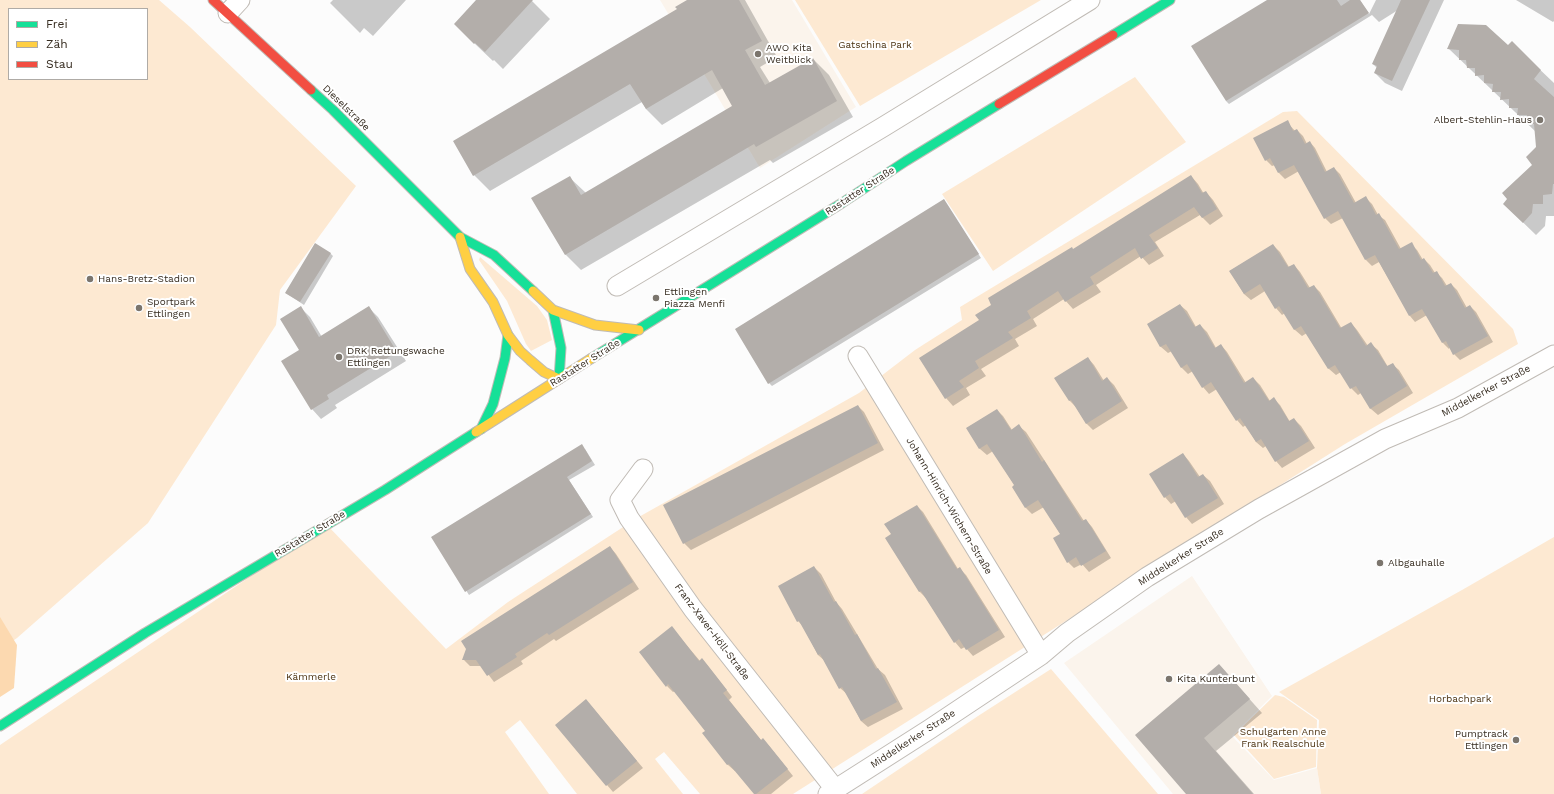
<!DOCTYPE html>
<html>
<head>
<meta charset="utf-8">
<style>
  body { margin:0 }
  #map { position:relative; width:1554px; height:794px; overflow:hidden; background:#fcfcfc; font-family:"Work Sans",sans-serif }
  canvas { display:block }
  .legend { position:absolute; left:8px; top:8px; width:140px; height:72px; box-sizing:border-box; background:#fff; border:1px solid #afaba6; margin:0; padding:5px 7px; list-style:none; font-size:12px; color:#362c20 }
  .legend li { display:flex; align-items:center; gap:8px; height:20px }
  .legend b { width:20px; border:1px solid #afaba6 }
</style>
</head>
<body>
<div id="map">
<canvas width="1554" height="794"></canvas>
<ul class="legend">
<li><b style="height:5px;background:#16e098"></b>Frei</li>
<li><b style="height:5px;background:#ffcf43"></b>Zäh</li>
<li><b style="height:5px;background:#f24e42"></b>Stau</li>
</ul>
</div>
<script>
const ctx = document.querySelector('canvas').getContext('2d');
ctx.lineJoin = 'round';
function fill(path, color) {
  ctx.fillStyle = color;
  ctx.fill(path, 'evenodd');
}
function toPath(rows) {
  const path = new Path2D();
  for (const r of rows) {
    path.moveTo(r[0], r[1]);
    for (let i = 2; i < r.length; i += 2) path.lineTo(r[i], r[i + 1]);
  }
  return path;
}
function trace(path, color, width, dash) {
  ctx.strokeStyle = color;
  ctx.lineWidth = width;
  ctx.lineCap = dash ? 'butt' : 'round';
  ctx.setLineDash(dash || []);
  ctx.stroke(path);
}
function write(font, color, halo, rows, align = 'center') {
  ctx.font = font + ' "Work Sans",sans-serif';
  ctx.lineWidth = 4;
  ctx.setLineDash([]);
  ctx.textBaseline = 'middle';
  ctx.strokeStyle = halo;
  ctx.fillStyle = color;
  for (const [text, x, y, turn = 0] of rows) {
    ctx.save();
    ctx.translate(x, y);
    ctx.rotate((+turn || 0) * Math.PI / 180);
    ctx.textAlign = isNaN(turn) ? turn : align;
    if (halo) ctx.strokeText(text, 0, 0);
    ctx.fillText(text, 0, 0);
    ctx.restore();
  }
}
fill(toPath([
  [660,0,792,0,856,107,760,168],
  [1192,576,1272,696,1232,736,1274,780,1317,768,1321,794,1173,794,1064,663]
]), '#fbf4ec');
fill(toPath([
  [0,0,159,0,190,27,356,186,280,290,276,325,148,523,17,638,0,650],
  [9,9,147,9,147,79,9,79],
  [795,0,1041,0,860,106],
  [1135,77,1186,142,993,271,942,194],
  [1297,111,1513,329,1518,344,1345,444,793,794,700,794,664,752,655,759,683,794,577,794,520,720,505,732,549,794,0,794,0,745,327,525,446,649,508,602,637,518,859,393,915,350,962,320,960,307,1283,112],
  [480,257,537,306,547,320,552,340,531,351,526,344,507,301,479,260],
  [1554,537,1554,794,1321,794,1317,768,1319,720,1279,692,1462,590],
  [1051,669,1158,794,862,794,978,716],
  [1275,695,1284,697,1317,720,1316,767,1274,779,1234,735]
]), '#fde9d2');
fill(toPath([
  [0,617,17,645,14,688,0,697]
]), '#fcd9b0');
fill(toPath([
  [333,0,406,0,373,36,364,28,360,33,330,3],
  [477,0,531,0,550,19,503,69,494,60,493,61,473,42],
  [689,0,745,0,777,57,760,67,770,83,813,59,829,75,853,117,773,163,770,160,581,270,565,254,569,177,586,193,734,107,723,88,662,125,646,109,642,102,490,191,474,175],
  [1269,0,1360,0,1369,14,1376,0,1444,0,1402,91,1385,83,1375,73,1377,68,1373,64,1398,10,1379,22,1372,15,1229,104,1226,101],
  [1516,0,1554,0,1554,21,1553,22],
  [1459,25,1508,46,1512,43,1554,83,1554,216,1546,216,1545,226,1536,235,1504,204,1534,165,1537,148,1536,132,1449,49],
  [1287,122,1295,131,1297,130,1303,136,1307,144,1310,142,1315,148,1327,172,1334,168,1340,174,1356,203,1366,198,1372,204,1378,215,1385,220,1401,249,1411,244,1417,250,1423,260,1424,259,1430,265,1435,273,1436,272,1442,278,1447,286,1451,284,1457,290,1467,308,1470,306,1476,312,1493,342,1460,360,1454,354,1450,347,1449,349,1443,343,1427,315,1415,322,1410,316,1379,262,1372,266,1366,260,1343,218,1331,224,1325,218,1299,171,1285,179,1279,173,1275,165,1272,166,1266,160,1255,139],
  [1191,176,1198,184,1204,194,1206,192,1213,200,1223,216,1210,225,1200,215,1155,242,1164,256,1149,265,1141,256,1096,285,1101,292,1073,309,1064,299,1033,319,1037,326,1015,339,1019,346,981,369,986,376,966,388,970,395,953,406,946,398,980,320,1073,250],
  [944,200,981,258,772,386,769,383],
  [1273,245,1280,252,1289,267,1294,265,1300,272,1310,288,1314,286,1320,292,1342,329,1351,323,1357,330,1368,346,1371,344,1378,350,1388,367,1392,364,1399,370,1413,393,1378,415,1371,409,1361,393,1358,395,1351,388,1341,372,1336,375,1329,369,1307,333,1302,336,1295,330,1285,313,1282,315,1276,308,1265,291,1251,300,1244,294,1230,271],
  [330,253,333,256,304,305,286,293],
  [1180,305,1187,311,1196,327,1200,325,1207,332,1216,348,1221,345,1227,352,1246,383,1253,378,1260,385,1270,401,1274,399,1280,405,1290,422,1294,419,1301,426,1315,448,1282,468,1276,461,1266,446,1263,448,1256,442,1246,425,1243,427,1237,420,1217,389,1209,394,1203,387,1193,371,1188,374,1181,367,1172,351,1168,353,1161,347,1148,324],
  [301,308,310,317,322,337,369,308,378,317,406,361,335,405,337,408,321,419,312,409,300,350],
  [1088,358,1094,365,1104,381,1107,378,1114,385,1128,408,1093,430,1086,423,1076,407,1069,400],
  [858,406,864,412,884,450,691,550,684,543],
  [997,410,1003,416,1012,430,1019,426,1026,432,1084,521,1086,520,1092,527,1111,558,1089,572,1082,564,1074,568,1068,562,1061,535,1044,507,1032,514,1026,508,1013,487,1015,486,993,451,987,455,980,449,967,428],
  [585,449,595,465,569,480,593,517,469,595,432,537],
  [1183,454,1189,461,1200,477,1203,475,1210,481,1224,504,1192,524,1186,517,1176,501,1171,504,1165,497],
  [917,506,923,512,958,569,959,568,966,575,1005,637,973,656,965,647,961,649,955,642,926,598,919,591,892,535],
  [610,547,616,554,639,589,556,641,554,639,521,661,523,664,494,682,482,666,470,666,464,660],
  [814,567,821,574,836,602,842,609,878,669,885,675,903,709,868,727,861,721,847,694,840,688,825,661,818,655,803,626,798,621],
  [672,628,700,661,702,659,708,666,732,697,729,700,761,740,769,746,793,776,771,794,755,794,736,770,735,771,728,765,703,733,707,731,675,691,673,692,667,686],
  [1219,665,1262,713,1216,751,1254,794,1187,794],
  [592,707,643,768,613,792,556,725]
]), '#0003');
fill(toPath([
  [476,0,533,0,485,52,475,43,474,44,454,24],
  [687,0,739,0,762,41,745,50,765,85,813,58,837,101,756,147,754,144,565,255,531,198,570,176,581,195,732,106,712,70,646,109,630,84,473,176,453,141,677,9,675,7],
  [1267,0,1337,0,1341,6,1350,0,1360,0,1369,13,1226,101,1191,46],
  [1401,0,1430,0,1392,81,1374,73,1377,66,1372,64],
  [1458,24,1486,25,1508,45,1512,41,1541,70,1534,79,1554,97,1554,184,1553,184,1552,194,1543,195,1543,204,1533,204,1532,213,1523,223,1503,204,1507,199,1502,193,1532,165,1526,157,1536,147,1534,124,1527,124,1527,115,1517,115,1518,108,1509,108,1509,99,1500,100,1501,92,1492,92,1493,84,1484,83,1484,75,1475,76,1475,68,1467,68,1466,60,1459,60,1459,50,1447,49],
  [1288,120,1293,131,1297,129,1305,144,1310,141,1325,172,1334,167,1354,203,1366,196,1376,215,1379,213,1399,249,1412,242,1421,260,1424,258,1433,273,1437,271,1445,286,1451,283,1465,308,1470,305,1488,336,1453,355,1446,341,1442,343,1422,309,1409,316,1375,255,1365,260,1338,211,1324,219,1294,165,1278,173,1270,158,1265,161,1253,138],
  [1191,175,1202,193,1206,191,1217,209,1202,218,1194,207,1149,235,1158,248,1141,259,1135,248,1090,277,1094,284,1065,302,1058,291,1027,311,1031,318,1008,332,1013,338,975,361,979,368,959,381,964,387,945,399,919,358,979,320,975,315,991,305,988,298,1072,247,1073,249],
  [944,199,979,254,768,384,735,329],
  [315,243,331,253,300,302,285,293],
  [1273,244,1288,267,1294,264,1308,288,1314,285,1340,328,1351,322,1366,346,1371,342,1387,366,1393,363,1407,386,1370,409,1356,386,1350,389,1335,365,1328,369,1301,326,1294,330,1279,306,1275,309,1260,284,1244,294,1229,271],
  [1180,304,1195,327,1200,324,1215,348,1221,344,1244,383,1253,377,1269,401,1274,397,1289,421,1294,418,1309,441,1275,462,1261,439,1256,442,1240,418,1236,421,1211,382,1202,388,1187,364,1181,368,1166,344,1160,347,1147,324],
  [301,306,319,337,369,306,397,352,327,395,329,399,311,410,281,361,299,350,280,319],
  [1088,357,1102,381,1107,377,1122,401,1086,424,1071,400,1069,401,1054,378],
  [858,405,878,443,683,544,663,505],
  [997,409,1011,430,1019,424,1042,462,1044,460,1082,521,1086,519,1106,551,1081,566,1076,557,1067,563,1053,538,1060,534,1038,500,1025,508,1012,487,1014,485,987,444,979,449,966,428],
  [582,444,592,461,567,477,591,514,465,592,431,537],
  [1183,453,1198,477,1203,474,1218,498,1185,518,1170,494,1164,498,1149,474],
  [917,505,957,569,960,567,999,630,966,650,959,639,954,643,921,591,919,592,885,538,891,534,884,524],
  [610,546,633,582,549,635,547,633,515,654,517,657,487,676,476,660,462,660,466,649,461,641],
  [814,566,834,602,836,601,855,635,857,634,876,669,878,668,897,702,861,721,842,687,839,689,820,654,818,655,799,621,797,622,778,586],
  [672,626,699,661,702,658,727,690,723,693,761,740,763,738,788,769,756,794,754,794,729,764,727,765,702,733,705,731,668,684,666,687,639,652],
  [1219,664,1250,699,1204,738,1253,794,1186,794,1135,735],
  [586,699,637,761,606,786,555,725]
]), '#b3aeaa');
const street = toPath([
  [228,13,240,0],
  [617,286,883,127,1090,0],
  [858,356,1041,655],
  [643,469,620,500,629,518,693,609,835,789],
  [828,794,930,729,1041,655,1067,633,1147,577,1259,509,1385,439,1458,408,1554,355]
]);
const fast = toPath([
  [1113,35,1170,0],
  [311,90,333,110,460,237,494,255,533,291],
  [553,310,561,348,559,379],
  [592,358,842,203,906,161,999,104],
  [481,429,493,404,505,358,508,335],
  [0,726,145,633,385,490,476,432]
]);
const slow = toPath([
  [460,237,470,269,493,302,508,335,520,351,530,360,544,372,559,379],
  [533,291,553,310,595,325,639,330],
  [476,432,592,358]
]);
const jam = toPath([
  [213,0,311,90],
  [999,104,1113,35]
]);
trace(street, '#c0bbb5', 21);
trace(fast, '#c0bbb5', 11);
trace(slow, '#c0bbb5', 11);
trace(jam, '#c0bbb5', 11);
trace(street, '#fff', 19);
trace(fast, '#16e098', 9);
trace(slow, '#ffcf43', 9);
trace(jam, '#f24e42', 9);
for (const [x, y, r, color] of [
  [758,54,4,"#7b756d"],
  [1540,120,4,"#7b756d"],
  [90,279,4,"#7b756d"],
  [656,298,4,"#7b756d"],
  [139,308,4,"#7b756d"],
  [339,357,4,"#7b756d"],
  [1380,563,4,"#7b756d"],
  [1169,679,4,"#7b756d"],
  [1516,740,4,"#7b756d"]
]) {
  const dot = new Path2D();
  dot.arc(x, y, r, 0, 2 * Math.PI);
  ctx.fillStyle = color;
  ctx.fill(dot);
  trace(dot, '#fff', 1.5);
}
write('10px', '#4b3211', '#fff', [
  ["Gatschina Park",875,45],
  ["Kämmerle",311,677],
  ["Horbachpark",1460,699],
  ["Schulgarten Anne",1283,732],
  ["Frank Realschule",1283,744]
]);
write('10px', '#362c20', '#fff', [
  ["AWO Kita",766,48],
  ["Weitblick",766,60],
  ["Albert-Stehlin-Haus",1532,120,"right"],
  ["Hans-Bretz-Stadion",98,279],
  ["Ettlingen",664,292],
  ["Piazza Menfi",664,304],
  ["Sportpark",147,302],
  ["Ettlingen",147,314],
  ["DRK Rettungswache",347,351],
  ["Ettlingen",347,363],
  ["Albgauhalle",1388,563],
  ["Kita Kunterbunt",1177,679],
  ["Pumptrack",1508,734,"right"],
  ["Ettlingen",1508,746,"right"]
], 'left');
write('10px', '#362c20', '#fff', [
  ["Dieselstraße",346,108,44],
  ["Rastatter Straße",860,191,-33],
  ["Rastatter Straße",585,363,-32],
  ["Middelkerker Straße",1486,391,-28],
  ["Johann-Hinrich-Wichern-Straße",949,506,59],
  ["Rastatter Straße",310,534,-31],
  ["Middelkerker Straße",1181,557,-32],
  ["Franz-Xaver-Höll-Straße",712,632,53],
  ["Middelkerker Straße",913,739,-33]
]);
</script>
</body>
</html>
